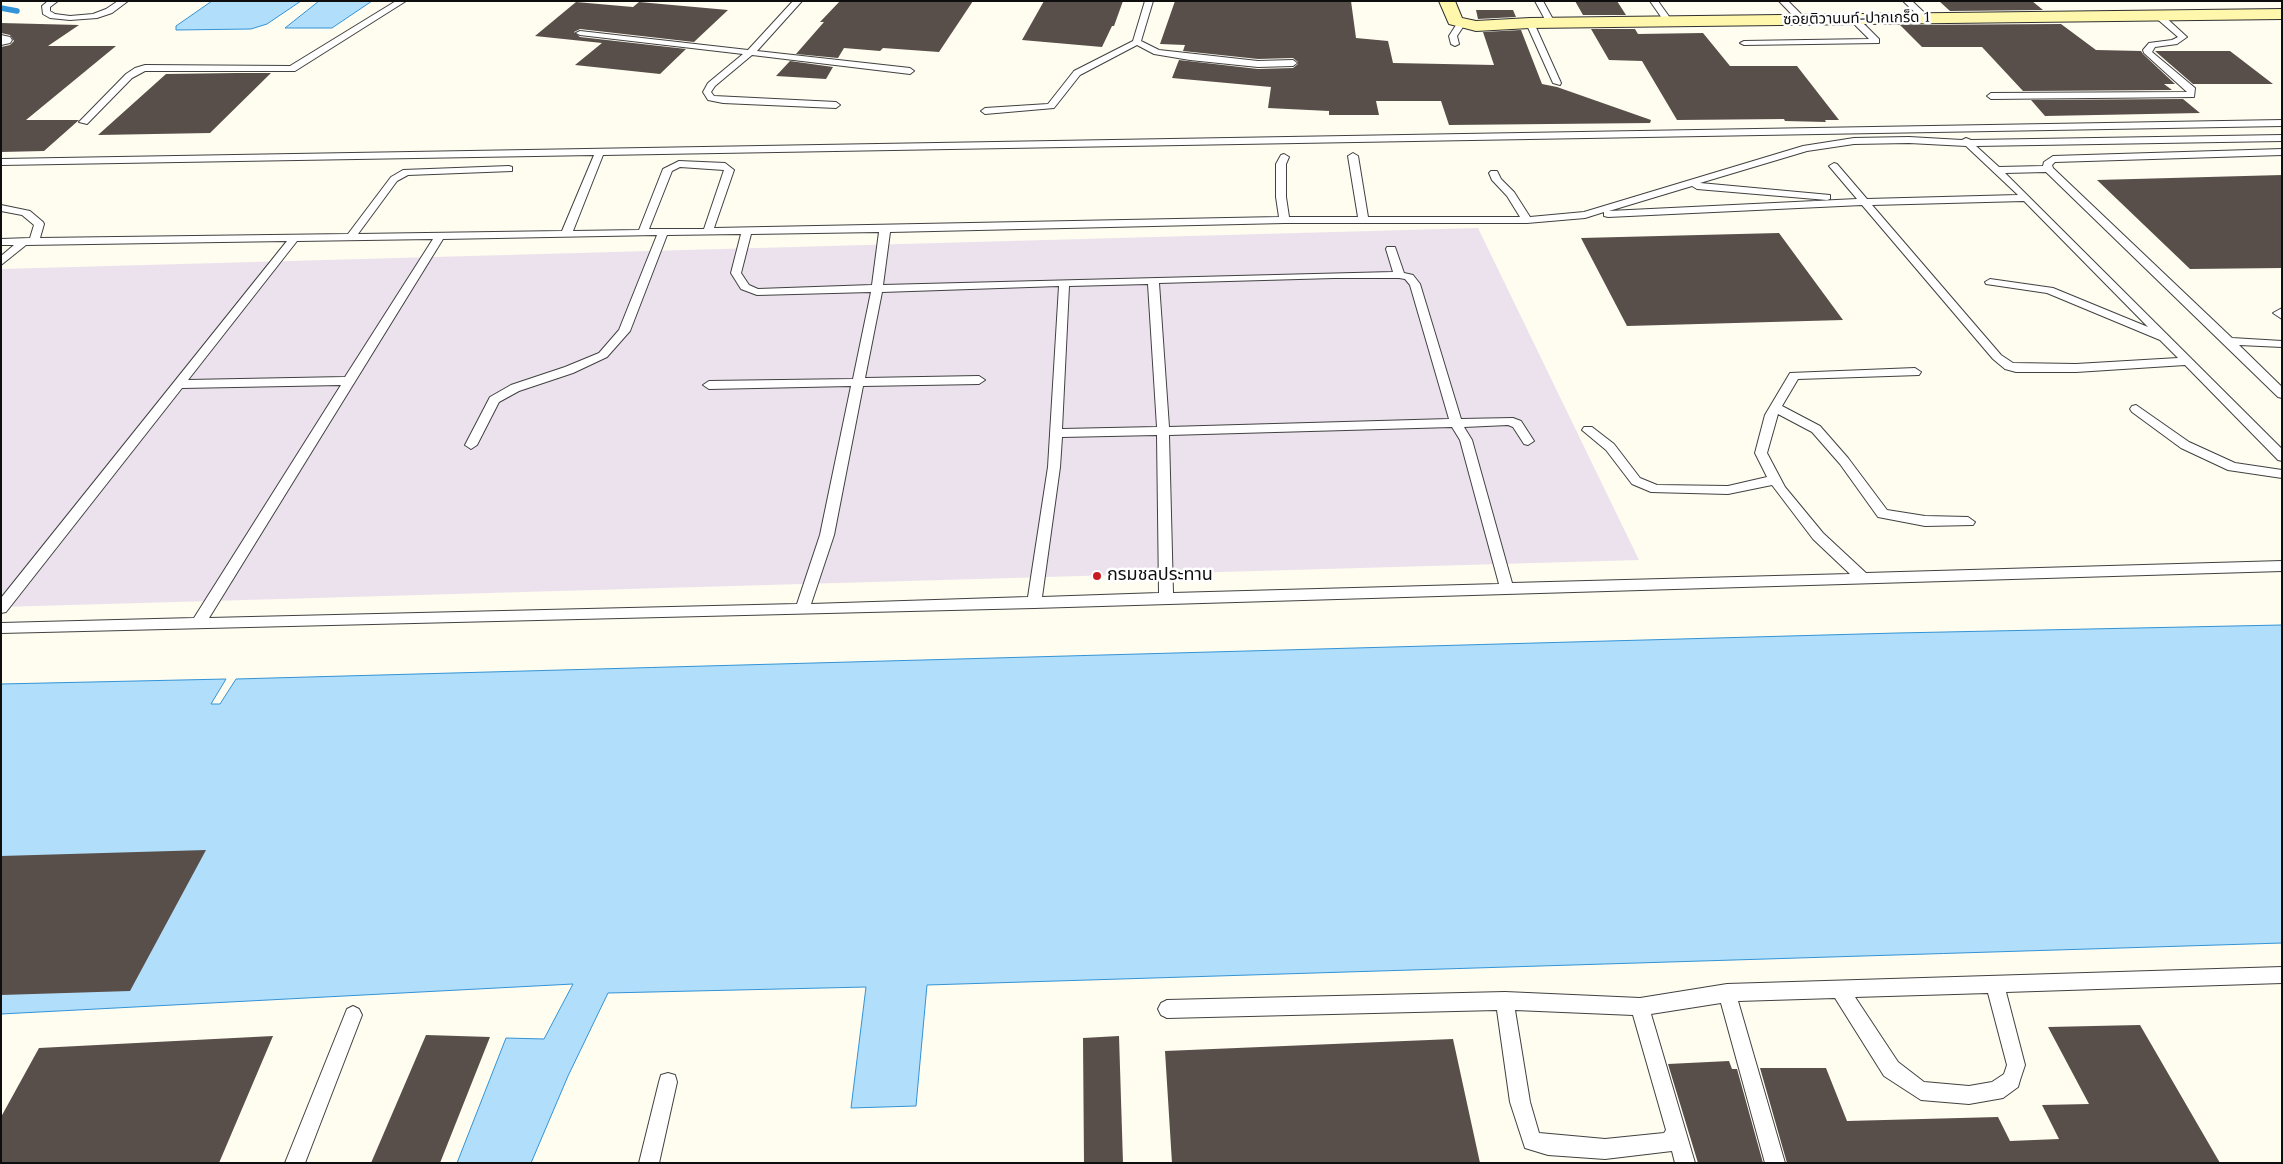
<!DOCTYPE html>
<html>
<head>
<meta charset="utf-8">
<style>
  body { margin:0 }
  #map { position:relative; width:2283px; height:1164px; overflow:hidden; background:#fffcf0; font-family:Spectral,serif }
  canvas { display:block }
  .frame { position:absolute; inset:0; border:2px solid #0e0e0e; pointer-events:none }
</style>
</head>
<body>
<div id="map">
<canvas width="2283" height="1164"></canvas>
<div class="frame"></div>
</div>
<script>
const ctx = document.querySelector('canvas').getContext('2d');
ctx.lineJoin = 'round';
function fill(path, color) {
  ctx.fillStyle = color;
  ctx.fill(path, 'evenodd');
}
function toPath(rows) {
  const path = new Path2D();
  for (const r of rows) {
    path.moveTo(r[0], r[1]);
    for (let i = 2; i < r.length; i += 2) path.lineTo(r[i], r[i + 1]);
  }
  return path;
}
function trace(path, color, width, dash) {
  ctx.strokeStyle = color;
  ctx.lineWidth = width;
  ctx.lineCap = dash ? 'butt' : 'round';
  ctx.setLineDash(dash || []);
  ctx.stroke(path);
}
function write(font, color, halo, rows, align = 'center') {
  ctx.font = font + ' Spectral,"Noto Sans Thai",serif';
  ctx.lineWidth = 5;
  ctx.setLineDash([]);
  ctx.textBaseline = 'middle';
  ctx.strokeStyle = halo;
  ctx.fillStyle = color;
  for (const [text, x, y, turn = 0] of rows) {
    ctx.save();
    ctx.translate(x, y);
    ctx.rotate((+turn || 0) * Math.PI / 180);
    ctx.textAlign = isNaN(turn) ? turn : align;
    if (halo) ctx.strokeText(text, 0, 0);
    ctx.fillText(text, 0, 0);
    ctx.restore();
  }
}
fill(toPath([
  [1478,228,1639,560,1,607,1,269]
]), '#ece2ee');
const water = toPath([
  [212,1,301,1,267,24,251,29,176,30,176,26,212,1],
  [319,1,372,1,332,28,285,28,319,1],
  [2282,625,2282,943,927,985,916,1106,851,1108,866,987,608,993,568,1076,531,1163,457,1163,506,1038,544,1039,573,984,1,1014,1,684,226,679,211,704,220,704,236,679,1897,633,2282,625]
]);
fill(water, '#b1defa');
trace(water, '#3293d6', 1);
trace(toPath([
  [1,8,17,11]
]), '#3293d6', 5.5);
fill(toPath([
  [840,1,973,1,939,52,883,48,880,51,844,48,838,58,796,54,824,22,820,22],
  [1044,1,1123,1,1114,26,1112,26,1102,47,1022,40],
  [1175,1,1351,1,1356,38,1388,41,1393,63,1494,65,1483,32,1521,30,1542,84,1557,87,1651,120,1650,123,1449,125,1441,101,1376,101,1379,115,1329,115,1329,111,1268,108,1271,87,1172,78,1179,60,1258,69,1293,68,1298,64,1298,62,1293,58,1258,59,1183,51,1185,45,1160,44],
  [1575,1,1617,1,1626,15,1583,15],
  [1939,1,2032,1,2043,10,1950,11],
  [576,2,633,7,639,2,728,10,694,42,580,29,574,32,580,37,686,49,660,74,575,65,602,43,535,36],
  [1476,10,1513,10,1516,17,1478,19],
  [1,23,79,25,48,46,116,46,26,120,79,120,44,151,1,152,1,47,10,45,14,41,10,35,1,33],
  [2061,24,2096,50,2141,51,2143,54,2175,84,2164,84,2172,90,2023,91,1982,47,1922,47,1900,25],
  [1591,29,1635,29,1638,34,1703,33,1730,66,1797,66,1839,120,1825,120,1826,122,1785,121,1784,119,1677,120,1642,61,1609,60],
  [2155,51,2230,51,2273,84,2193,84],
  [790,61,833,67,826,79,776,76],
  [236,73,271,73,210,133,98,135,166,74],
  [2183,99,2200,113,2045,116,2031,100],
  [2282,175,2282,268,2190,269,2097,180],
  [1779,233,1843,320,1627,326,1581,238],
  [206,850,130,991,1,995,1,856],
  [2140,1025,2220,1163,1787,1163,1760,1068,1826,1068,1847,1121,1998,1117,2010,1141,2059,1139,2042,1105,2089,1104,2048,1027],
  [426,1035,490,1037,440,1163,371,1163],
  [273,1036,219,1163,1,1163,1,1117,39,1048],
  [1119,1036,1123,1163,1084,1163,1083,1038],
  [1453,1039,1480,1163,1172,1163,1165,1051],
  [1729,1061,1732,1069,1737,1069,1763,1163,1698,1163,1668,1064]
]), '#584f4a');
const lane = toPath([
  [48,1,58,1,50,7,50,11,55,14,70,16,93,14,106,9,118,1,128,1,112,13,97,18,70,20,50,18,43,14,42,6,48,1],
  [396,1,406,1,295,71,145,71,132,78,87,124,79,122,126,74,135,68,145,65,290,66,396,1],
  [793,1,802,1,757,51,910,68,914,71,910,74,752,55,715,86,711,92,714,96,836,102,840,105,836,108,723,103,708,100,703,92,708,83,743,54,580,35,576,33,580,31,748,50,793,1],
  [1145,1,1153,1,1141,41,1159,50,1258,61,1293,60,1297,63,1293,66,1258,67,1190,60,1154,54,1137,45,1080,75,1054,108,985,114,981,111,985,108,1048,104,1074,71,1133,41,1145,1],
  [1535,1,1543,1,1555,23,1554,25,1548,25,1535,1],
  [1650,1,1658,1,1673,22,1672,24,1666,24,1650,1],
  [1779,1,1788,1,1805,18,1805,22,1799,22,1779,1],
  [1903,1,1912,1,1931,19,1924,21,1903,1],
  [2156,14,2162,14,2187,37,2177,44,2155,47,2152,52,2195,88,2194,97,1991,99,1987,96,1991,93,2187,92,2144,53,2143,50,2149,43,2172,40,2178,37,2156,18,2156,14],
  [1852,18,1858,18,1879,39,1879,43,1744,45,1740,43,1744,41,1869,39,1852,22,1852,18],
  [1527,21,1534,23,1561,83,1560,85,1553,83,1526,23,1527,21],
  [1458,22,1465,24,1457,36,1459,44,1455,46,1451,44,1449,36,1458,22],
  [2282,120,2282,126,603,155,573,231,639,230,663,169,679,161,725,163,734,170,714,228,1279,217,1276,197,1276,164,1281,155,1284,154,1289,157,1286,164,1286,197,1289,217,1358,217,1348,156,1353,153,1358,156,1368,217,1520,217,1507,196,1492,180,1489,173,1491,171,1497,171,1501,179,1514,192,1530,217,1584,212,1803,146,1854,138,1909,137,1962,140,1966,138,1971,140,2282,135,2282,141,1976,146,1999,167,2043,166,2044,162,2053,156,2282,149,2282,155,2055,162,2052,165,2053,168,2232,338,2282,341,2282,347,2239,345,2282,387,2282,398,2278,397,2046,172,2005,173,2282,449,2282,461,2278,460,2185,365,2076,372,2016,372,2005,369,1993,359,1862,205,1608,217,1604,216,1604,212,1585,218,1527,223,1285,223,890,232,883,285,1393,272,1386,249,1387,247,1395,247,1404,273,1413,275,1420,284,1461,419,1513,418,1521,421,1534,441,1528,445,1524,444,1513,427,1508,425,1464,427,1472,440,1512,583,1850,574,1813,539,1772,485,1728,494,1651,492,1632,484,1606,450,1582,430,1584,427,1592,427,1614,444,1640,478,1657,485,1728,486,1767,477,1755,453,1765,415,1790,373,1915,368,1921,372,1919,375,1798,379,1782,406,1820,426,1848,458,1887,510,1925,516,1968,517,1975,522,1973,525,1925,526,1878,517,1840,464,1812,432,1778,414,1767,453,1785,487,1823,533,1866,573,2282,561,2282,571,1034,608,1,633,1,623,194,618,341,385,182,388,6,612,1,613,1,598,287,241,26,245,1,265,1,256,14,245,1,245,1,239,30,238,34,225,22,215,1,211,1,205,30,211,43,222,44,224,40,238,348,234,391,177,403,170,509,166,512,167,512,171,408,175,397,181,358,234,562,231,594,155,1,165,1,159,2282,120],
  [1909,143,1966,146,2018,195,1867,199,1837,164,1834,163,1829,166,1857,199,1609,211,1692,186,1697,189,1827,200,1830,199,1830,195,1700,183,1807,151,1854,144,1909,143],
  [680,167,724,170,704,229,649,229,672,171,680,167],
  [2024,201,2148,327,2053,288,1990,279,1985,282,1986,284,2047,293,2160,340,2178,358,2076,364,2013,363,2001,355,1872,205,2024,201],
  [879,232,872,285,758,289,749,285,741,273,751,234,879,232],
  [741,234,731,273,741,289,757,295,871,292,853,379,709,381,703,385,709,389,851,386,820,535,797,604,209,618,443,239,657,235,619,330,599,353,565,367,511,385,490,397,465,445,471,449,477,445,499,402,519,391,573,373,607,357,630,331,667,235,741,234],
  [433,239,345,377,188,380,297,241,433,239],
  [1334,278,1399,278,1405,279,1410,285,1449,419,1169,427,1159,283,1334,278],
  [1148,284,1157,427,1062,429,1069,286,1148,284],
  [1059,286,1048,467,1028,597,811,604,834,535,863,386,979,384,985,380,979,376,865,378,882,292,1059,286],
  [1452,427,1460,440,1499,584,1173,593,1169,435,1452,427],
  [1157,435,1159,593,1042,597,1060,467,1062,437,1157,435],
  [2282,308,2282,319,2273,313,2282,308],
  [2136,405,2189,442,2235,463,2282,470,2282,478,2228,470,2181,448,2132,412,2130,409,2132,406,2136,405],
  [2282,967,2282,983,2006,992,2025,1065,2020,1080,2018,1087,2003,1098,1969,1104,1921,1100,1884,1076,1835,998,1738,1001,1785,1163,1765,1163,1721,1003,1651,1014,1695,1163,1675,1163,1672,1151,1605,1159,1548,1155,1525,1148,1510,1102,1497,1010,1167,1018,1161,1015,1158,1009,1161,1003,1167,1000,1505,992,1640,998,1727,984,2282,967],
  [1988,993,2007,1065,2004,1074,1992,1082,1969,1086,1924,1082,1898,1062,1855,997,1988,993],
  [1515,1010,1633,1015,1666,1130,1664,1133,1605,1139,1539,1133,1530,1102,1515,1010],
  [353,1006,359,1009,362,1015,305,1163,285,1163,347,1009,353,1006],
  [668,1073,675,1075,677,1082,659,1163,639,1163,659,1082,661,1075,668,1073]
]);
const street = toPath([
  [1,35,10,37,12,40,10,43,1,45,1,35]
]);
const secondary = toPath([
  [1439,1,1455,1,1462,18,1476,21,1530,18,2282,9,2282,19,1530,28,1476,31,1449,24,1439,1]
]);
trace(lane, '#414141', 2);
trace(street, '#414141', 2);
trace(secondary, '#303030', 2);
fill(lane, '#fff');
fill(street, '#fff');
fill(secondary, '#fff7ab');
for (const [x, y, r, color] of [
  [1097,576,5,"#c91c22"]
]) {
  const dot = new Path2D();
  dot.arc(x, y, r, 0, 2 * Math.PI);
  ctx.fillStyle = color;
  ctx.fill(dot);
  trace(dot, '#fff', 2);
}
write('15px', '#0e0e0e', '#fff', [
  ["ซอยติวานนท์-ปากเกร็ด 1",1857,20,-1]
]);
write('18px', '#0e0e0e', '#fff', [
  ["กรมชลประทาน",1107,576]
], 'left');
</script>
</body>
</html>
